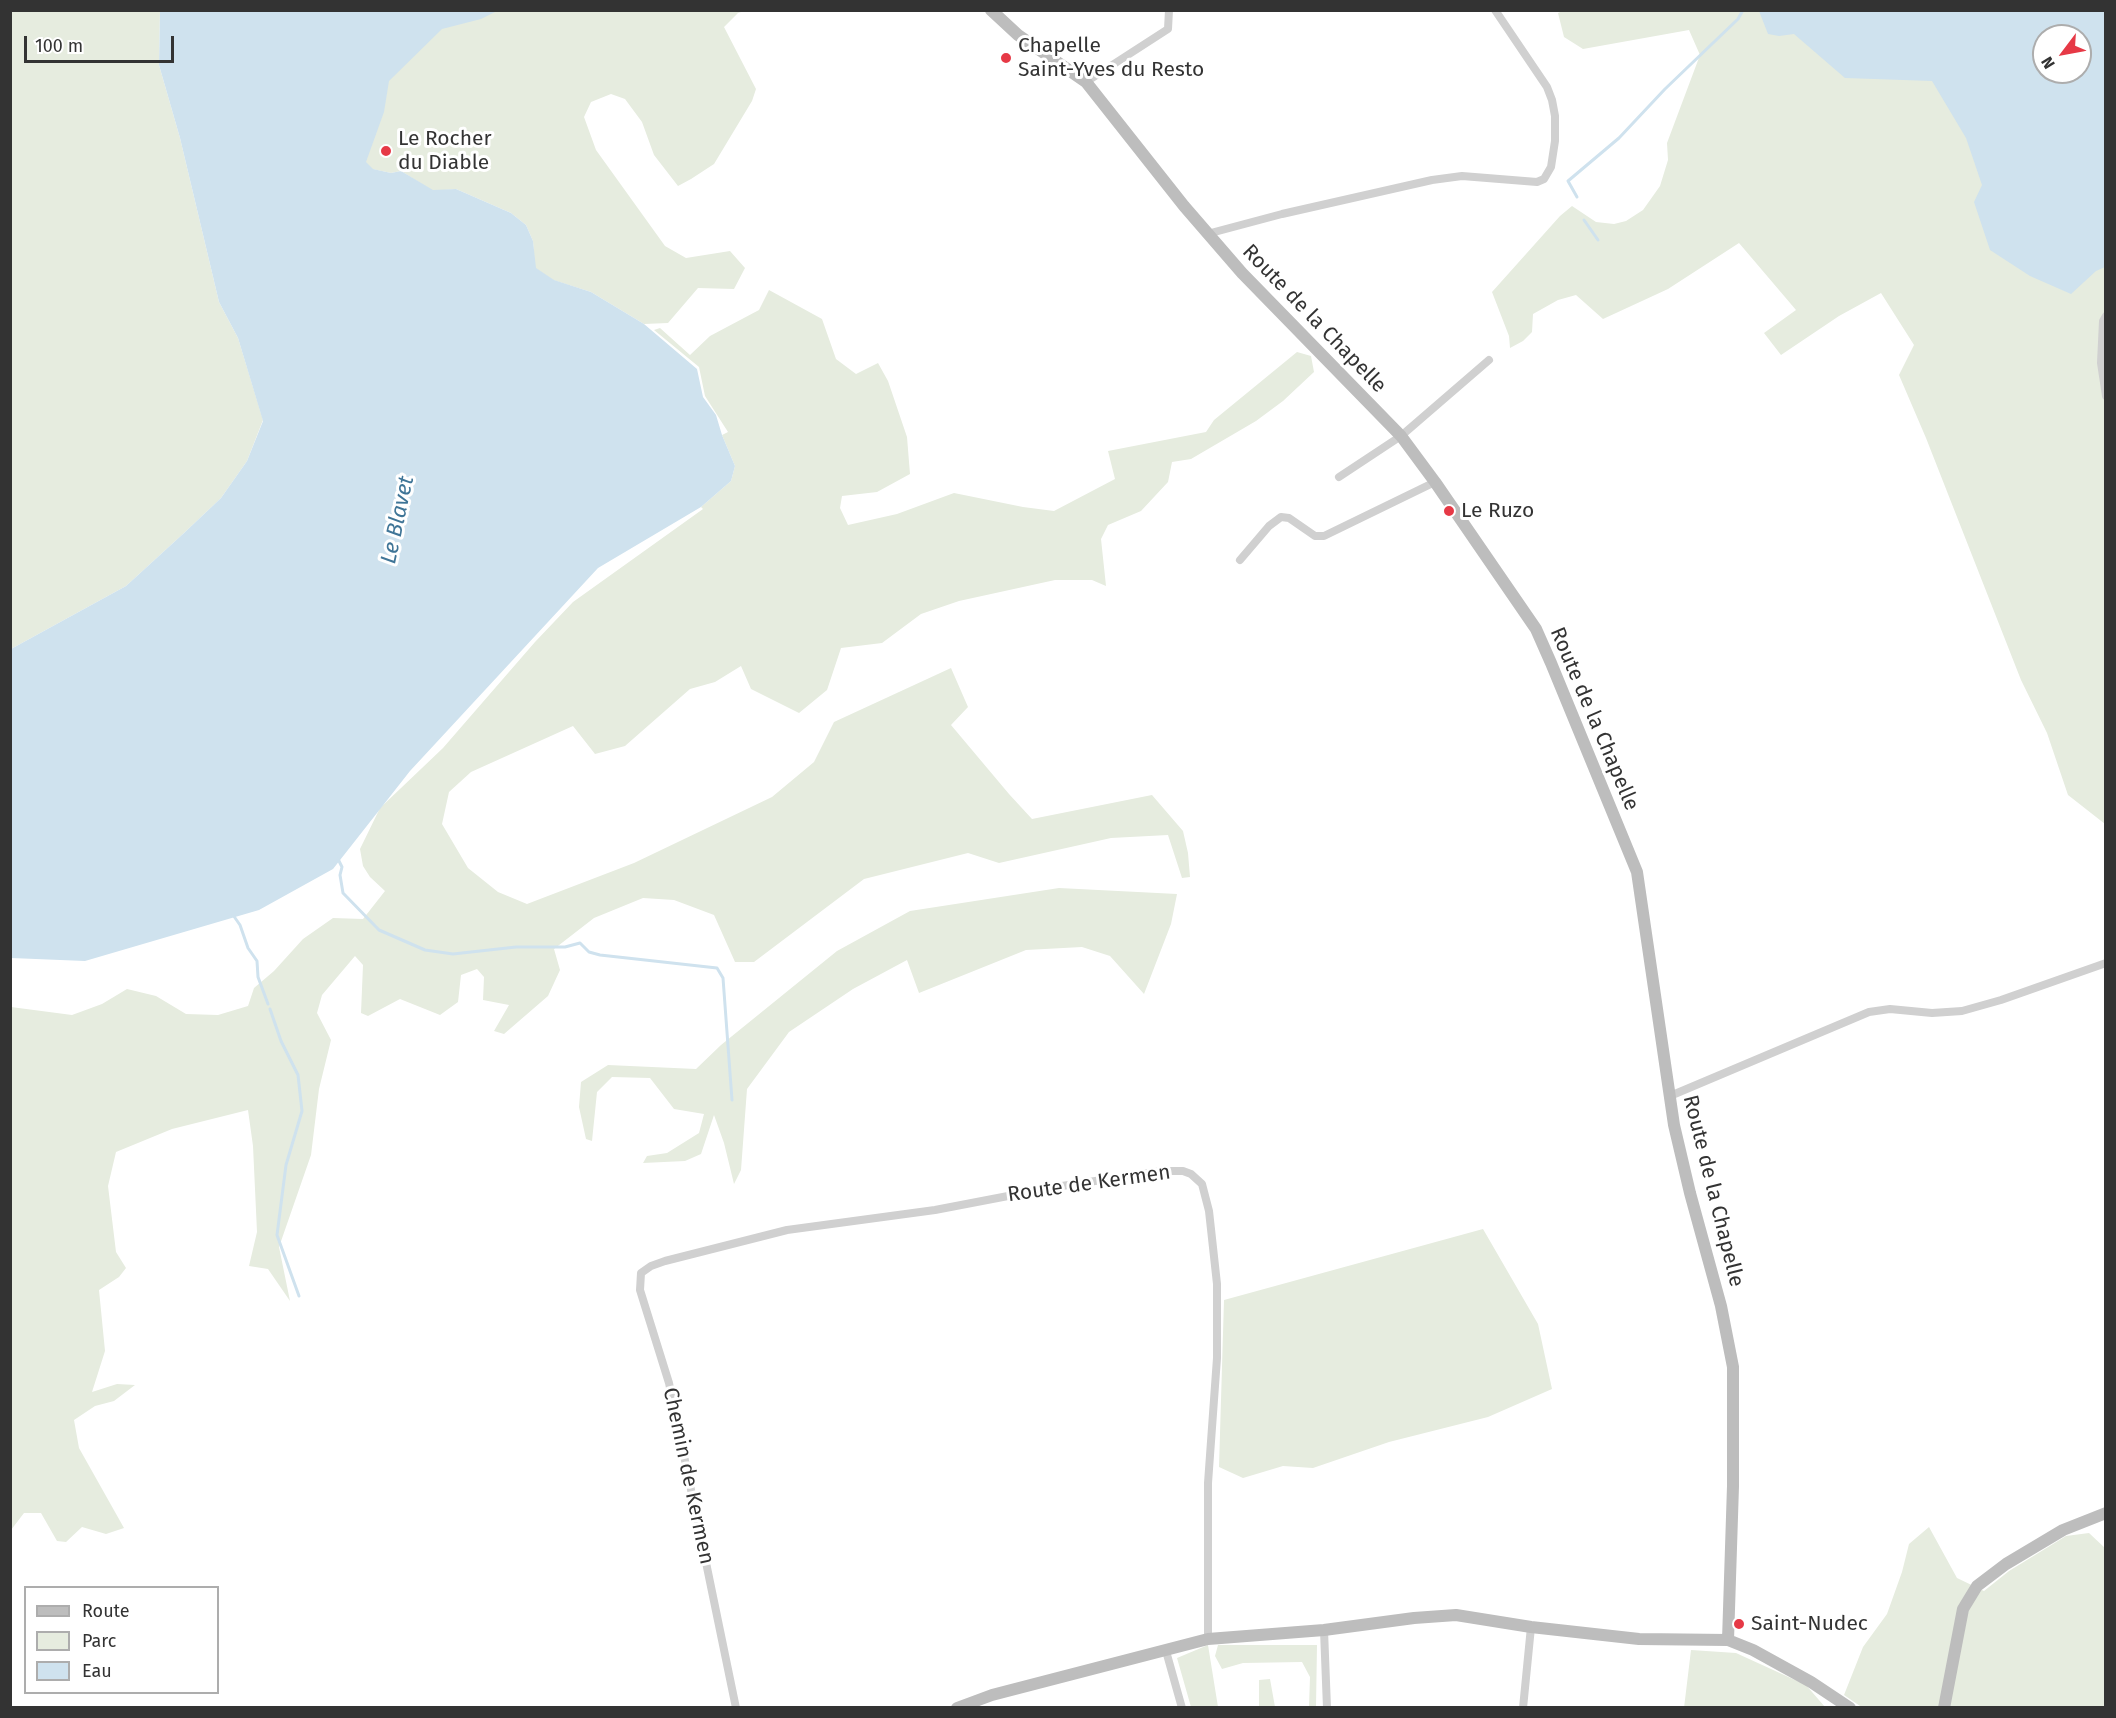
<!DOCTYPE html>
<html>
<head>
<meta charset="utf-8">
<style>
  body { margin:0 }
  #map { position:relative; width:2116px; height:1718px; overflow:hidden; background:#fff; font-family:"Fira Sans",sans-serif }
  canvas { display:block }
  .frame { position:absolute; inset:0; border:12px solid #333; pointer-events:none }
  .legend { position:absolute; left:24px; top:1586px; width:195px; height:108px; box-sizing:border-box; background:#fff; border:2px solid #adadad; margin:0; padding:8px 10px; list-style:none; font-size:18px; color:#333 }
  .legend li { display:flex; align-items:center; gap:12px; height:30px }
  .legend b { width:30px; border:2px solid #adadad }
  .north { position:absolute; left:2032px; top:24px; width:60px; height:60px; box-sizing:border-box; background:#fff; border:2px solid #adadad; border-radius:50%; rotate:238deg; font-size:16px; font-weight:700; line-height:24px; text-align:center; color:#333 }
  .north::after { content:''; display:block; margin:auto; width:21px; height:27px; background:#e63946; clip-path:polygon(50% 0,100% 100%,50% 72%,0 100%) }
  .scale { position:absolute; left:24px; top:36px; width:150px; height:27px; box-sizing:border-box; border:3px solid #333; border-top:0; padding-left:8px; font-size:18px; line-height:21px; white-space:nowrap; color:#333; -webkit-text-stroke:4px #fff; paint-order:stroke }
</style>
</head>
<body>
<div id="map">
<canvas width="2116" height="1718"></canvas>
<div class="frame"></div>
<ul class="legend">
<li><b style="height:8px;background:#bdbdbd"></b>Route</li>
<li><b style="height:16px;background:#e6ecdf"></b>Parc</li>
<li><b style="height:16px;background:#cfe2ee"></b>Eau</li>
</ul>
<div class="north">N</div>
<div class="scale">100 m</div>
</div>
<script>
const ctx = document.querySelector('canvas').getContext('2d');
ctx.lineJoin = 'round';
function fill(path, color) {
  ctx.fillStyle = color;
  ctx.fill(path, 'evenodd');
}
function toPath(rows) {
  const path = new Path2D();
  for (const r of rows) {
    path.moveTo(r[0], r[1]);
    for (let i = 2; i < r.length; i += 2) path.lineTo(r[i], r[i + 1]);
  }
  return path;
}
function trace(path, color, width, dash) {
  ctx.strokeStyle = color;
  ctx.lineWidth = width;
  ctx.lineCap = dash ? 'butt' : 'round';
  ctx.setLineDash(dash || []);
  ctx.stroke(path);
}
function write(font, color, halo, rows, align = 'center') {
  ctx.font = font + ' "Fira Sans",sans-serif';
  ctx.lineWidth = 6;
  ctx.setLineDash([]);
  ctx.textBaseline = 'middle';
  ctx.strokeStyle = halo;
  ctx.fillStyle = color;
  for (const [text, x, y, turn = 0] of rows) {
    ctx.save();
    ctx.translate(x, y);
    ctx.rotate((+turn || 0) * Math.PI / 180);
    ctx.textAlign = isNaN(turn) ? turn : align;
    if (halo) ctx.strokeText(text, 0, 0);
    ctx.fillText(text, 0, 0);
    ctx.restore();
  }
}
fill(toPath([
  [1565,10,2105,11,2105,824,2068,795,2047,733,2021,680,1926,438,1899,375,1914,345,1881,293,1839,316,1781,355,1764,333,1796,310,1739,243,1668,289,1603,319,1576,295,1558,300,1533,314,1532,332,1523,341,1510,348,1509,336,1492,292,1560,216,1572,206,1596,222,1614,224,1626,221,1643,210,1660,186,1668,160,1667,143,1700,55,1689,30,1583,49,1564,37,1558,13],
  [2044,36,2080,36,2080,72,2044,72],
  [11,11,160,11,159,65,180,138,219,302,238,338,263,420,247,461,221,498,184,533,126,586,11,649],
  [365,11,744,11,738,13,724,27,756,89,752,101,714,164,691,179,678,186,654,155,642,122,625,99,611,94,591,102,584,117,596,150,665,246,686,258,730,251,745,268,734,289,698,288,668,323,644,324,591,292,553,280,535,268,533,241,526,225,511,213,456,189,433,191,401,171,391,173,372,169,359,162],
  [769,290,822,319,836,359,856,374,878,363,888,381,907,437,910,474,877,492,842,496,840,508,848,525,897,514,954,493,1023,507,1054,511,1115,479,1108,451,1206,432,1214,420,1297,352,1311,356,1314,372,1283,401,1256,421,1191,459,1172,462,1168,482,1141,511,1108,525,1101,539,1106,586,1092,580,1055,580,959,601,921,614,882,643,841,648,827,690,799,713,751,689,741,666,715,682,690,689,625,746,595,754,573,726,471,772,449,792,442,824,468,868,498,892,527,904,634,863,772,797,814,762,834,722,951,668,968,707,951,725,1009,794,1032,819,1152,795,1183,831,1188,853,1190,877,1182,878,1168,835,1111,838,999,863,968,853,864,879,754,962,735,962,714,915,674,900,643,898,594,918,554,949,560,970,548,996,504,1034,494,1031,509,1005,483,1000,484,977,477,969,461,975,458,1002,440,1015,400,999,368,1016,361,1013,363,965,355,956,322,995,317,1013,331,1040,319,1089,311,1155,279,1247,290,1301,268,1269,249,1266,257,1232,253,1146,248,1110,172,1129,116,1152,108,1186,116,1252,126,1268,119,1277,99,1290,105,1351,92,1392,117,1384,135,1385,114,1401,95,1406,74,1420,79,1448,124,1528,106,1534,82,1527,66,1542,57,1541,41,1513,24,1513,11,1530,11,1007,72,1015,102,1004,127,989,156,996,186,1014,218,1015,248,1006,254,988,274,971,303,939,333,918,363,919,385,891,370,877,363,866,360,849,380,808,443,748,535,642,573,602,703,509,701,507,731,481,735,466,722,435,728,432,705,396,699,367,654,330,660,328,690,355,710,336,759,310],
  [1059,888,1177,894,1171,924,1144,994,1110,956,1082,947,1026,950,919,993,907,960,853,989,789,1032,747,1089,741,1170,734,1184,724,1143,714,1115,701,1154,685,1161,643,1163,647,1156,667,1153,699,1133,704,1114,674,1109,650,1078,612,1077,597,1092,592,1141,586,1139,579,1107,581,1082,608,1065,696,1069,721,1045,837,951,910,911],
  [1483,1229,1538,1324,1552,1389,1488,1417,1389,1442,1313,1468,1283,1466,1243,1478,1219,1467,1224,1300],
  [1929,1527,1957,1578,1984,1591,2009,1571,2066,1536,2089,1533,2105,1548,2105,1707,1863,1708,1844,1695,1863,1647,1887,1614,1902,1572,1909,1544],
  [1208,1645,1218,1707,1191,1707,1177,1658],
  [1218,1645,1317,1645,1316,1707,1309,1707,1310,1677,1302,1662,1243,1663,1222,1669,1215,1656],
  [1691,1650,1736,1653,1806,1685,1825,1707,1684,1708],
  [1270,1679,1275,1707,1259,1707,1259,1680]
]), '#e6ecdf');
fill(toPath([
  [160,11,497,11,481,19,442,29,389,81,384,112,366,162,373,169,391,173,401,171,433,190,456,189,511,213,526,225,533,241,536,268,554,280,591,292,644,324,697,369,703,397,716,415,722,435,735,466,731,481,701,507,598,568,410,771,333,869,259,910,85,961,11,958,11,649,126,586,184,533,221,498,247,461,263,421,238,338,219,302,180,138,159,65],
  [1759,11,2105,11,2105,267,2096,271,2071,294,2030,276,1990,250,1974,202,1982,185,1966,138,1932,81,1845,78,1794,34,1779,36,1768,34],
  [2044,36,2080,36,2080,72,2044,72]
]), '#cfe2ee');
trace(toPath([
  [1577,197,1568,181,1619,138,1665,89,1738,19,1743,10],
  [1584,220,1598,240],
  [338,859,342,867,340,875,343,893,379,930,425,950,453,954,516,947,565,947,580,943,589,952,600,955,717,968,723,978,732,1100],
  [233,915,240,925,248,948,257,961,258,977,268,1004],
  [270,1009,281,1041,298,1075,302,1111,286,1165,277,1235,299,1296]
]), '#cfe2ee', 3);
trace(toPath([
  [1086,82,1168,29,1169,10],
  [1207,234,1282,214,1432,180,1462,176,1537,182,1544,179,1551,167,1555,141,1555,116,1552,100,1547,87,1495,10],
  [2106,316,2103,321,2101,363,2106,396],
  [1339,477,1401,436,1489,360],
  [1240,560,1269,526,1281,517,1289,518,1315,536,1324,536,1435,482],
  [1670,1096,1869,1012,1890,1009,1932,1013,1962,1011,2001,1000,2106,963],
  [1324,1630,1327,1708],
  [1166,1651,1182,1708],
  [736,1708,669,1383,640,1290,641,1273,651,1266,665,1261,787,1230,935,1210,1055,1187,1162,1171,1183,1171,1191,1174,1202,1184,1209,1211,1217,1284,1217,1358,1208,1483,1208,1639],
  [1523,1708,1531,1627]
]), '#d0d0d0', 8);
trace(toPath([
  [991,10,1018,35,1086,82,1184,206,1242,273,1401,436,1435,482,1536,629,1551,663,1637,872,1674,1125,1690,1193,1721,1306,1733,1367,1733,1486,1728,1640],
  [957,1708,992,1695,1208,1639,1324,1630,1414,1618,1456,1615,1531,1627,1639,1639,1728,1640,1753,1650,1811,1682,1850,1708],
  [1944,1708,1963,1609,1977,1586,2006,1564,2063,1530,2106,1513]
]), '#bdbdbd', 12);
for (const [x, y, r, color] of [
  [1006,58,6,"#e63946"],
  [386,151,6,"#e63946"],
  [1449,511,6,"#e63946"],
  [1739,1624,6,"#e63946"]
]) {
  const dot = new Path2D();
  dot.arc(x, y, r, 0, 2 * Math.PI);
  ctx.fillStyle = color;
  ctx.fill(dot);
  trace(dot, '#fff', 2);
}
write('21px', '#333', '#fff', [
  ["Chapelle",1018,46],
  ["Saint-Yves du Resto",1018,70],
  ["Le Rocher",398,139],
  ["du Diable",398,163],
  ["Le Ruzo",1461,511],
  ["Saint-Nudec",1751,1624]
], 'left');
write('21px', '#333', '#fff', [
  ["Route de la Chapelle",1314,319,46],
  ["Route de la Chapelle",1594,719,67],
  ["Route de Kermen",1089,1184,-8],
  ["Route de la Chapelle",1713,1191,76],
  ["Chemin de Kermen",688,1476,78]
]);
write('italic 22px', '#3f7597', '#fff', [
  ["Le Blavet",398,520,-78]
]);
</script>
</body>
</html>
